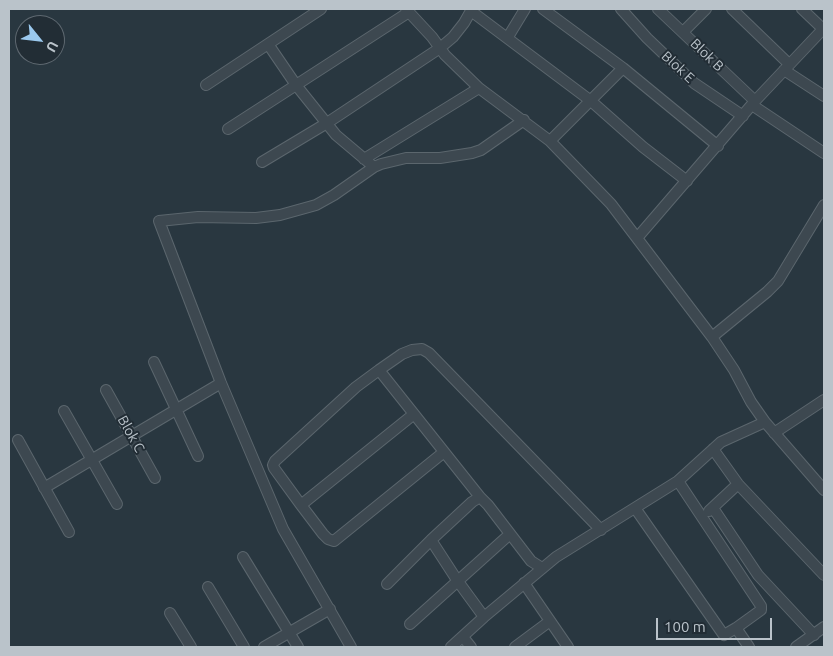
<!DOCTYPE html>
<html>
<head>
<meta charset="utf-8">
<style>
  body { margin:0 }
  #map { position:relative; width:833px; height:656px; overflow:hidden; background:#293740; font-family:Ubuntu,sans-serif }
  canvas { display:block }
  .frame { position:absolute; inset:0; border:10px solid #bac3ca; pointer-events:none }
  .north { position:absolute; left:15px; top:15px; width:50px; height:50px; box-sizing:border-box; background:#222d35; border:1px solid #5f6971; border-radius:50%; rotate:119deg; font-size:14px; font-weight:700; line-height:20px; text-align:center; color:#bac3ca }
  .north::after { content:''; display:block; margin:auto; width:18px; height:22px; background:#9bc9ee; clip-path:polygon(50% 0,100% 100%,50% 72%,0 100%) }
  .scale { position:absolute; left:656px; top:618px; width:116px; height:22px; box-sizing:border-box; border:2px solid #bac3ca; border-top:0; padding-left:6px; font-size:15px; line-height:18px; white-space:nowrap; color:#bac3ca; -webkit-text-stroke:4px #222d35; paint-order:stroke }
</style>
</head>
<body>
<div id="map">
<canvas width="833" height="656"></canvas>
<div class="frame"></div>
<div class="north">U</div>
<div class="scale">100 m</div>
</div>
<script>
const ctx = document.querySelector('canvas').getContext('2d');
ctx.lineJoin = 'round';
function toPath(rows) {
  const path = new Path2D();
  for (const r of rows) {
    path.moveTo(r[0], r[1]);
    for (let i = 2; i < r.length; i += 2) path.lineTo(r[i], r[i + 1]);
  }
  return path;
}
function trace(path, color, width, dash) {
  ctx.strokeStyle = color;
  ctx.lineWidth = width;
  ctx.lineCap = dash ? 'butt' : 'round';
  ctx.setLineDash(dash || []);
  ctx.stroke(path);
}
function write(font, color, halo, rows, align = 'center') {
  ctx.font = font + ' Ubuntu,sans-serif';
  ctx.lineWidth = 4;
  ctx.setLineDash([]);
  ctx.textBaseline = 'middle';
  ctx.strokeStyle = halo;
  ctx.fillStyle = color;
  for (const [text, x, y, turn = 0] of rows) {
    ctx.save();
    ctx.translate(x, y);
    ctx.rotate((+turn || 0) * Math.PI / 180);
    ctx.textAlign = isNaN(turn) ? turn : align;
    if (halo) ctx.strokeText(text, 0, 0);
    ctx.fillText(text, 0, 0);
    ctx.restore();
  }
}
const minor = toPath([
  [406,9,432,37,445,55,479,88,550,141,611,204,712,337,734,370,751,402,765,422,824,490],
  [543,9,623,68,718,146],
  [621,9,647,38,694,83,743,116],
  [658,9,755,101],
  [732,9,789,64],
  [802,9,823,29],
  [471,11,591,101,643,147,687,181],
  [683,32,706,9],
  [508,37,525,9],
  [268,44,296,85,336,135,374,167],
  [784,70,824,96],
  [206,85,321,9],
  [752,105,824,153],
  [228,129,409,12],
  [550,141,623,68],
  [364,159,479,88],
  [262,162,327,123,440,48,453,37,464,23,472,9],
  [637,238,755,101,824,28],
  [712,337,767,292,778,281,824,205],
  [154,362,198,456],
  [379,370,402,354,412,350,422,349,429,353,601,530],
  [106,390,155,478],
  [64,411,117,504],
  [774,433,824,400],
  [18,440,69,532],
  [713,449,738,484,824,575],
  [444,452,334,541,328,539,323,534,301,505,274,468,273,465,275,461,356,387,379,370,414,414,480,497,488,505,531,561,542,568],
  [44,488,221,383],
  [301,505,414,414],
  [635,508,723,634,724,635,736,628,761,610,761,606,678,481],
  [713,508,758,575,814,635],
  [709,511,738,484],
  [431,540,457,580,484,617],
  [243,557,298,647],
  [524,583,568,647],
  [387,584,431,540,472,502,480,497],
  [208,587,244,647],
  [170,613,191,647],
  [410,624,510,534],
  [736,628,749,647],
  [463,637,471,647],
  [264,647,330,609],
  [351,647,283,529,221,383,159,221,198,217,256,218,280,215,316,205,334,195,374,167,381,164,406,158,440,158,472,153,481,150,524,120],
  [451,647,484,617,556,557,678,481,721,442,765,422],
  [515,647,550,621],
  [796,647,824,627]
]);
trace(minor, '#5b666d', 12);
trace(minor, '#3d4850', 10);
write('14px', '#bac3ca', '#222d35', [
  ["Blok B",707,55,44],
  ["Blok E",678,67,43],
  ["Blok C",131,434,61]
]);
</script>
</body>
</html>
